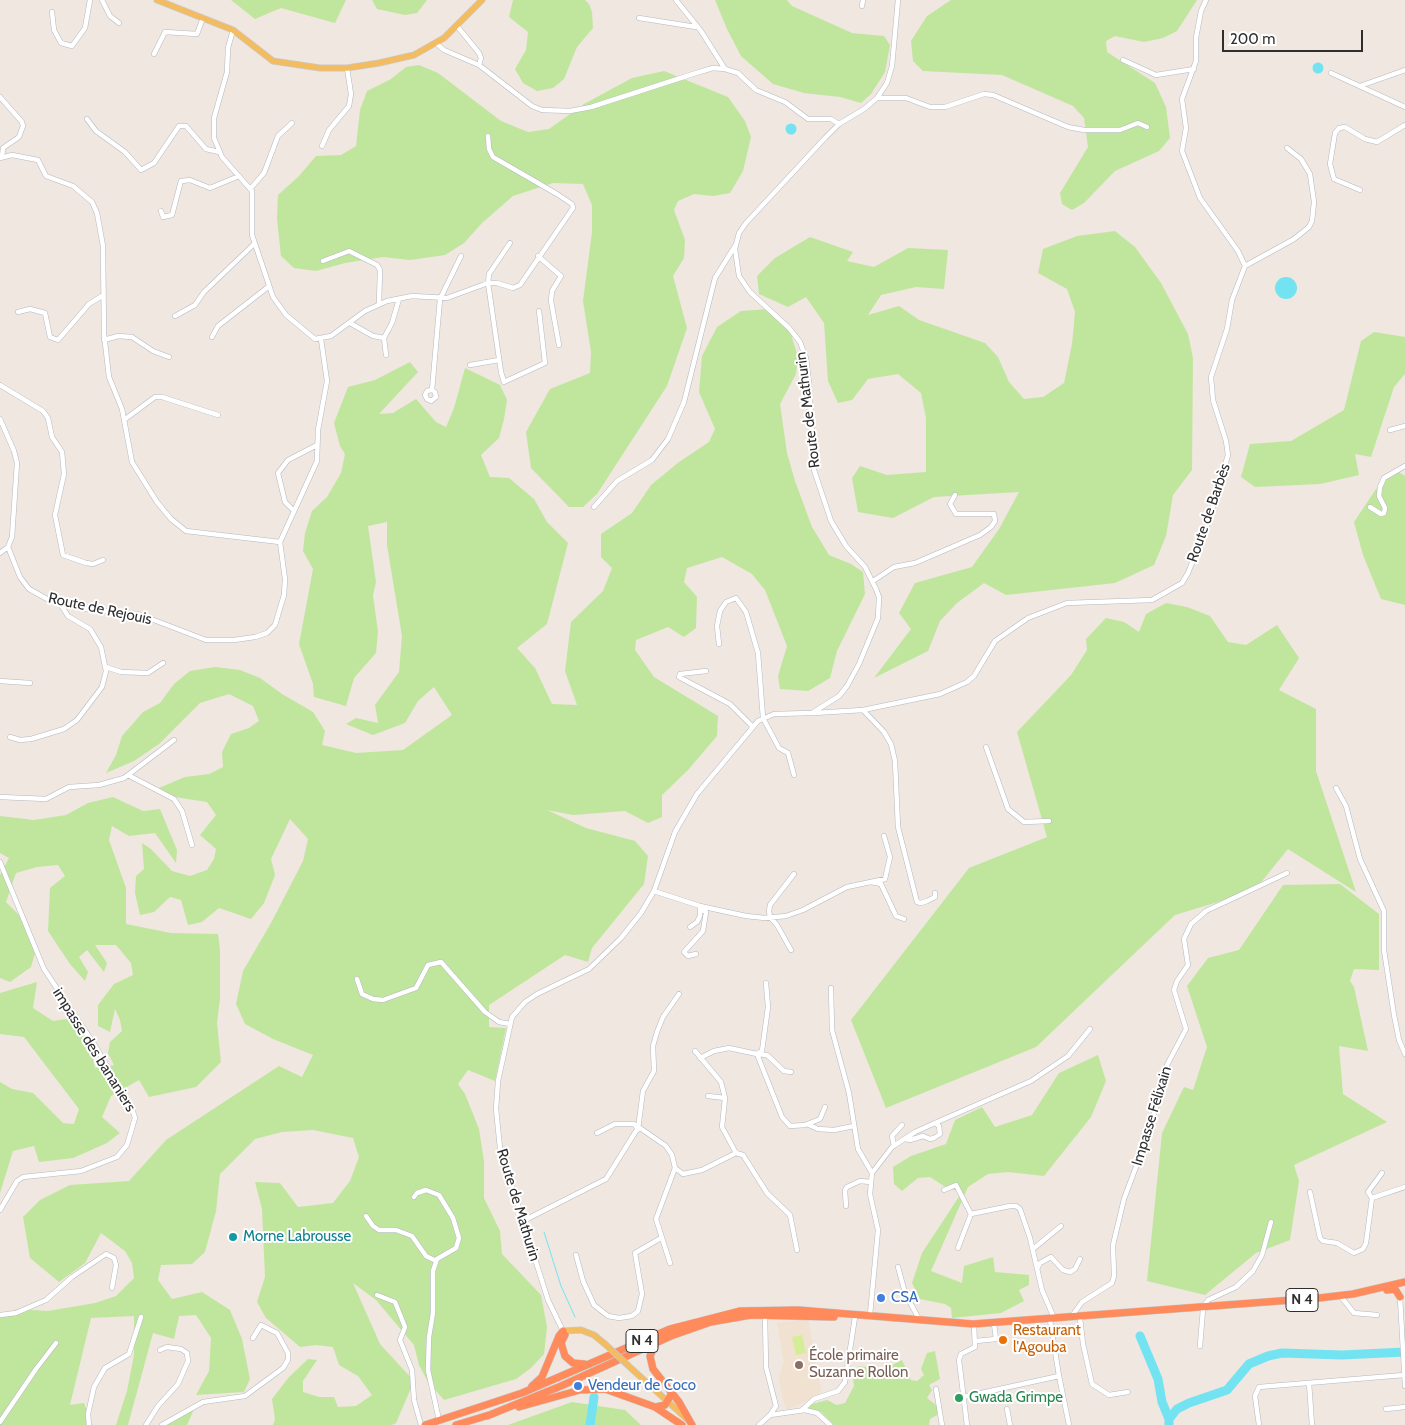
<!DOCTYPE html>
<html>
<head>
<meta charset="utf-8">
<style>
  body { margin:0 }
  #map { position:relative; width:1405px; height:1425px; overflow:hidden; background:#efe7e0; font-family:Cabin,sans-serif }
  canvas { display:block }
  .scale { position:absolute; left:1222px; top:30px; width:141px; height:22px; box-sizing:border-box; border:2px solid #2e2e2e; border-top:0; padding-left:6px; font-size:15px; line-height:18px; white-space:nowrap; color:#2e2e2e; -webkit-text-stroke:4px #fff; paint-order:stroke }
</style>
</head>
<body>
<div id="map">
<canvas width="1405" height="1425"></canvas>
<div class="scale">200 m</div>
</div>
<script>
const ctx = document.querySelector('canvas').getContext('2d');
ctx.lineJoin = 'round';
function fill(path, color) {
  ctx.fillStyle = color;
  ctx.fill(path, 'evenodd');
}
function toPath(rows) {
  const path = new Path2D();
  for (const r of rows) {
    if (r.length === 3) {
      path.moveTo(r[0] + r[2], r[1]);
      path.arc(r[0], r[1], r[2], 0, 2 * Math.PI);
      continue;
    }
    path.moveTo(r[0], r[1]);
    for (let i = 2; i < r.length; i += 2) path.lineTo(r[i], r[i + 1]);
  }
  return path;
}
function trace(path, color, width, dash) {
  ctx.strokeStyle = color;
  ctx.lineWidth = width;
  ctx.lineCap = dash ? 'butt' : 'round';
  ctx.setLineDash(dash || []);
  ctx.stroke(path);
}
function write(font, color, halo, rows, align = 'center') {
  ctx.font = font + ' Cabin,sans-serif';
  ctx.lineWidth = 4;
  ctx.setLineDash([]);
  ctx.textBaseline = 'middle';
  ctx.strokeStyle = halo;
  ctx.fillStyle = color;
  for (const [text, x, y, turn = 0] of rows) {
    ctx.save();
    ctx.translate(x, y);
    ctx.rotate((+turn || 0) * Math.PI / 180);
    ctx.textAlign = isNaN(turn) ? turn : align;
    if (halo) ctx.strokeText(text, 0, 0);
    ctx.fillText(text, 0, 0);
    ctx.restore();
  }
}
fill(toPath([
  [808,1319,821,1390,819,1395,787,1410,783,1400,779,1379,784,1361,777,1323]
]), '#f0e1d0');
fill(toPath([
  [231,0,346,0,335,23,281,8,255,19],
  [372,0,427,0,417,13,405,15,377,9],
  [513,0,585,0,589,4,592,12,593,28,577,47,564,79,553,88,537,91,523,83,515,69,526,50,528,32,509,17],
  [715,0,787,0,792,6,852,33,884,36,890,45,885,72,871,94,861,103,840,97,804,93,773,84,741,56,727,29],
  [951,0,1197,0,1177,31,1163,38,1144,42,1115,36,1106,41,1107,52,1155,83,1166,107,1170,138,1159,151,1115,171,1084,203,1072,210,1062,204,1060,193,1088,147,1084,118,1073,106,1002,75,923,71,913,61,911,41,927,16],
  [419,65,438,73,501,121,528,132,549,129,584,104,632,78,664,71,728,97,745,121,751,137,743,171,730,193,713,196,694,194,678,201,674,210,685,240,684,258,673,276,687,328,667,386,597,494,583,507,569,507,531,468,526,432,550,389,590,373,591,352,583,301,592,232,592,205,583,184,553,183,513,196,482,223,464,243,445,255,410,260,383,257,345,263,316,271,294,268,281,256,277,219,278,195,299,176,316,156,341,155,356,146,360,110,367,91,391,79,406,67],
  [1115,231,1135,247,1161,283,1188,334,1193,358,1192,470,1173,495,1166,536,1154,565,1115,583,1006,595,984,583,957,603,940,621,928,651,874,678,911,629,899,613,915,583,972,567,999,529,1019,492,934,497,893,518,858,512,852,478,860,466,887,475,926,472,926,418,921,393,898,374,868,379,852,400,838,403,828,381,824,323,806,297,788,307,759,294,757,276,775,258,810,237,853,252,847,261,874,267,908,248,948,250,944,289,916,287,881,295,868,315,899,306,919,320,985,343,998,357,1009,382,1024,399,1043,397,1064,383,1072,344,1075,312,1067,289,1038,273,1043,249,1077,236],
  [768,309,789,328,798,357,796,374,780,404,787,453,795,481,812,527,829,555,851,564,863,572,865,594,837,651,830,678,808,691,780,689,778,676,787,646,765,590,752,574,722,557,687,568,684,582,697,597,696,628,684,637,668,627,636,640,635,650,654,677,718,716,717,736,688,770,662,795,662,817,648,823,625,811,573,815,547,810,586,828,635,841,648,856,644,884,592,948,588,962,565,955,489,1005,489,1027,506,1028,495,1081,468,1070,458,1084,465,1094,479,1129,484,1162,484,1198,500,1231,502,1254,541,1295,547,1327,544,1354,531,1368,516,1379,444,1400,428,1382,419,1365,414,1345,376,1300,353,1283,380,1344,414,1381,396,1423,392,1425,273,1425,275,1419,272,1399,289,1377,308,1359,317,1360,303,1381,303,1392,319,1397,334,1397,338,1407,356,1406,372,1395,358,1376,339,1365,333,1347,316,1345,300,1347,266,1318,257,1302,265,1277,262,1209,255,1182,280,1183,298,1207,333,1203,350,1181,359,1157,353,1138,313,1130,282,1132,255,1139,220,1174,216,1211,205,1252,192,1264,161,1265,158,1280,172,1299,202,1292,230,1310,242,1339,250,1379,244,1392,196,1395,209,1371,211,1338,196,1315,179,1316,174,1339,153,1333,128,1425,116,1425,127,1391,134,1355,134,1316,91,1318,70,1405,84,1403,92,1425,0,1425,0,1318,18,1309,48,1311,95,1303,116,1296,134,1278,132,1263,125,1251,101,1233,85,1263,59,1282,30,1258,23,1217,40,1200,70,1185,129,1181,166,1140,279,1066,302,1077,313,1055,273,1039,245,1024,236,1004,243,971,271,923,303,861,308,839,290,819,271,859,275,875,264,903,251,919,219,908,202,922,188,925,181,900,170,897,154,912,140,915,135,893,136,876,144,869,142,843,151,849,172,871,190,876,207,870,214,859,216,849,200,835,216,815,207,802,175,797,159,788,185,777,209,774,223,767,222,752,231,734,249,728,259,721,253,706,229,694,200,703,159,744,134,761,106,773,116,755,122,736,143,712,160,703,174,684,190,671,215,667,240,670,260,678,282,694,313,712,325,731,322,745,356,753,403,750,452,715,434,687,418,701,405,723,373,735,346,724,356,718,378,723,375,705,399,672,402,636,387,545,387,522,368,526,376,582,373,595,378,632,376,653,354,678,346,706,314,697,313,684,299,644,313,569,303,551,305,533,312,511,327,497,341,473,345,454,340,446,334,423,348,387,375,380,410,362,418,372,379,414,393,413,416,399,436,422,446,427,454,408,465,368,500,385,507,400,504,419,499,438,481,455,490,477,509,478,534,499,547,522,568,543,547,624,517,648,535,668,552,704,577,705,565,671,571,622,603,591,612,568,601,557,601,534,632,513,651,485,679,462,709,442,715,429,699,392,702,356,717,327,741,311],
  [1374,332,1405,337,1405,374,1394,387,1371,457,1355,454,1359,475,1320,484,1255,487,1241,477,1250,444,1291,441,1344,410,1361,341],
  [1396,470,1405,476,1405,605,1381,599,1363,555,1354,522,1376,489],
  [1166,603,1187,607,1210,616,1228,642,1246,645,1277,625,1299,658,1279,690,1316,709,1316,771,1356,892,1288,849,1254,891,1175,915,1036,1047,886,1108,851,1020,969,868,1047,837,1017,732,1071,675,1087,650,1086,639,1106,618,1124,622,1139,632,1146,614],
  [113,797,143,811,160,809,177,850,176,863,155,833,129,836,112,826,109,840,126,888,126,924,171,933,218,934,220,949,220,998,217,1023,221,1062,196,1087,149,1097,139,1080,111,1096,102,1117,120,1133,107,1143,73,1158,39,1162,34,1146,13,1151,0,1193,0,1082,12,1089,33,1093,63,1123,74,1124,79,1109,24,1037,0,1034,0,993,37,982,33,1008,53,1021,72,1018,87,1034,95,1068,114,1065,108,1053,110,1042,122,1031,120,1020,115,1009,110,1032,98,1026,98,1005,114,984,133,975,131,963,116,945,95,945,107,963,104,972,87,950,79,957,88,972,85,981,70,964,48,931,50,888,65,876,58,865,37,867,16,873,6,902,20,916,35,953,31,967,10,982,0,978,0,875,9,858,0,853,0,816,34,820,66,815,88,803],
  [1340,884,1379,914,1379,970,1354,969,1350,981,1354,987,1368,1051,1339,1046,1343,1094,1387,1122,1294,1165,1299,1181,1290,1240,1256,1253,1205,1295,1147,1281,1162,1133,1184,1087,1193,1090,1207,1047,1187,986,1208,958,1239,950,1283,885],
  [1098,1055,1106,1081,1091,1117,1044,1176,1008,1172,988,1174,968,1187,931,1271,962,1283,964,1266,993,1257,995,1272,1029,1275,1029,1285,1019,1290,1024,1301,1001,1313,952,1318,951,1308,945,1304,920,1299,912,1283,922,1253,962,1192,947,1188,930,1177,918,1178,902,1191,894,1184,893,1167,911,1156,946,1144,955,1120,982,1107,995,1127,1032,1115,1059,1073],
  [935,1351,940,1379,929,1385,932,1390,927,1398,937,1406,937,1415,930,1419,929,1425,834,1425,821,1412,806,1408,808,1405,827,1400,837,1405,845,1403,854,1386,853,1378,859,1366,882,1370,902,1360,911,1380,917,1381,924,1375,921,1369,927,1353],
  [572,1402,625,1410,641,1425,508,1425],
  [195,1407,187,1425,163,1425]
]), '#c0e69d');
fill(toPath([
  [802,1335,806,1353,796,1355,792,1337]
]), '#d6ed98');
fill(toPath([
  [1318,68,5.5],
  [791,129,5.5],
  [1286,288,11]
]), '#73e3f2');
trace(toPath([
  [544,1232,561,1286,575,1317]
]), '#73e3f2', 1);
trace(toPath([
  [1140,1336,1158,1379,1162,1402,1169,1419],
  [590,1425,594,1397],
  [1169,1425,1169,1419,1177,1409,1189,1403,1227,1390,1249,1364,1268,1356,1282,1353,1342,1355,1405,1352]
]), '#73e3f2', 9);
const minor = toPath([
  [102,0,110,16,119,23],
  [676,0,701,31,725,69],
  [862,6,863,0],
  [52,12,54,30,61,43,72,46,85,28,90,0],
  [639,18,696,27],
  [457,26,479,53,481,58,479,65],
  [233,30,228,48,227,72,214,118,214,138,222,157,252,191,252,235,273,297,286,315,315,339,331,336,365,311,387,301,412,296,447,298,488,283,497,283,513,288,520,285,573,208,572,204,557,194,493,157,489,149,488,136],
  [437,44,444,50,479,65,532,106,542,110,570,111,591,107,693,74,713,68,725,69,738,73,756,90,785,102,808,119,831,119,839,124],
  [154,54,165,32,197,34,203,18],
  [1123,60,1156,75,1194,69],
  [1331,73,1405,107],
  [1360,86,1405,70],
  [0,97,22,122,23,126,19,137,3,148,2,157],
  [877,98,906,98,930,107,945,107,984,94,993,95,1068,127,1084,130,1120,130,1138,123,1147,127],
  [87,119,96,131,125,152,141,170,154,163,179,126,186,126,206,149,219,152],
  [322,146,329,130,349,106,351,94,347,68],
  [0,158,12,155,38,160,46,176,73,186,92,202,97,213,103,246,104,334,109,377,122,409,132,462,157,502,171,519,186,531,280,542],
  [251,188,264,173,278,136,292,123],
  [1360,190,1334,179,1330,164,1335,133,1339,128,1345,127,1365,139,1377,142,1405,125],
  [161,211,163,217,172,215,181,181,190,180,210,188,239,176],
  [510,243,489,274,488,283,501,372,504,382,545,363,539,311],
  [538,256,561,276,552,291,551,301,559,345],
  [323,261,349,251,377,265,380,270,379,304],
  [1245,266,1294,239,1309,227,1312,221,1314,202,1310,174,1301,159,1287,148],
  [18,312,30,309,45,313,50,337,58,340,89,304,102,296],
  [175,316,195,305,204,292,254,244],
  [350,323,373,336,384,338,392,323,399,299],
  [212,337,218,326,268,287],
  [384,338,386,355],
  [104,340,118,336,132,337,153,351,169,357],
  [470,365,499,360],
  [0,385,43,411,48,418,52,437,62,452,64,474,55,515,63,555,86,563,93,564,103,560],
  [432,390,427,391,425,395,427,399,431,401,436,397,435,392,432,390,440,299,461,256],
  [0,419,14,451,17,463,12,537,8,547,0,553],
  [124,420,155,397,162,397,218,415],
  [1390,430,1405,426],
  [594,507,617,481,652,460,668,439,684,402,715,278,735,246],
  [1370,507,1381,514,1384,513,1385,508,1379,496,1380,487,1384,478,1405,466],
  [293,510,285,502,278,473,288,460,317,445],
  [8,547,20,577,29,589,49,600,91,610,138,614,206,640,234,640,255,637,267,633,275,625,284,595,285,579,280,542,317,461,318,430,327,381,321,339],
  [873,581,894,567,915,563,980,535,991,527,995,521,994,514,956,514,950,504,955,495],
  [719,644,717,626,720,611,726,602,736,598,746,612,758,653,763,718,779,748,788,753,794,775],
  [106,667,121,672,148,673,163,663],
  [680,674,679,677,730,704,752,726],
  [680,674,706,671],
  [0,681,30,683],
  [863,710,884,732,891,744,895,761,898,827,917,902,921,903,927,901,935,897,935,893],
  [814,713,863,710,940,694,967,682,974,676,995,641,1028,618,1067,603,1152,600,1182,583,1188,573,1209,520,1228,455,1226,441,1213,400,1211,377,1227,329,1232,300,1245,266,1238,251,1200,198,1182,151,1186,128,1182,99,1196,61,1196,38,1201,11,1206,0],
  [10,737,20,740,31,739,64,729,77,720,102,687,106,671,101,647,90,629,68,616,59,602],
  [986,747,1008,809,1024,822,1049,821],
  [128,775,174,799,182,811,192,845],
  [1336,788,1346,806,1360,859,1384,911,1384,950,1394,1015,1399,1040,1405,1054],
  [0,797,46,799,69,787,99,785,124,778,174,740],
  [0,862,44,969,94,1044,132,1109,135,1118,127,1145,117,1157,81,1171,23,1177,17,1181,0,1210],
  [871,882,881,884,896,916,904,919],
  [654,891,700,906,746,916,765,918,786,916,803,910,847,887,885,879,890,857,884,836],
  [690,927,697,922,700,916,700,907],
  [791,950,777,925,770,917,769,911,770,905,794,874],
  [696,954,688,956,684,952,703,931,706,912,700,909],
  [357,979,362,994,373,999,383,1000,416,988,428,965,441,962,485,1012,499,1022,510,1024],
  [831,988,832,1030,849,1093,858,1149,872,1173,870,1194,878,1230,870,1315],
  [695,1051,721,1082,725,1098,722,1127,736,1153],
  [700,1058,714,1051,729,1048,757,1054,762,1051,768,1007,766,983],
  [791,1072,784,1071,767,1055,757,1054,782,1117,790,1126,805,1125,820,1119,825,1107],
  [708,1096,725,1098],
  [935,1123,1031,1081,1068,1056,1090,1029],
  [807,1124,818,1129,834,1130,854,1126],
  [638,1129,643,1091,654,1071,653,1046,657,1032,663,1017,679,994],
  [597,1133,615,1124,634,1124,638,1129],
  [894,1146,892,1136,902,1125],
  [872,1173,892,1147,915,1132,935,1123,939,1126,940,1134,934,1138,930,1139,923,1136,910,1140,905,1139],
  [1382,1173,1368,1192,1372,1198,1405,1187],
  [944,1190,956,1185,971,1214],
  [1310,1192,1320,1238,1323,1241,1337,1243,1354,1253,1363,1249,1366,1243,1372,1198],
  [414,1197,417,1193,426,1190,439,1195,453,1218,459,1238,456,1248,437,1259,433,1271,433,1313,429,1337,428,1370,439,1420],
  [846,1206,845,1190,847,1187,860,1181,871,1182],
  [971,1214,1010,1206,1016,1206,1020,1209,1030,1238,1042,1290,1054,1318],
  [366,1216,373,1226,379,1230,396,1230,412,1236,426,1256,436,1261],
  [523,1221,606,1179,636,1131,640,1128,666,1146,672,1155,675,1168,683,1174,702,1170,736,1153,743,1155,767,1193,790,1215,797,1250],
  [958,1248,971,1214],
  [1033,1249,1061,1226],
  [576,1255,583,1281,594,1305,608,1316,619,1318,632,1316,638,1311,642,1294,635,1253,661,1238],
  [670,1263,656,1219,675,1168],
  [898,1267,905,1293,919,1319],
  [1037,1269,1040,1263,1051,1257,1063,1270,1070,1272,1075,1269,1080,1259],
  [377,1295,395,1302,405,1327,400,1340,412,1370,414,1400,421,1425],
  [1400,1297,1405,1386],
  [1342,1298,1354,1313,1377,1315],
  [1203,1307,1208,1300,1236,1287,1253,1271,1262,1255,1271,1222],
  [0,1315,16,1313,46,1300,72,1277,106,1254,114,1258,116,1265,112,1288],
  [1072,1316,1082,1302,1112,1283,1114,1276,1113,1245,1124,1199,1149,1132,1167,1065,1186,1029,1174,990,1177,981,1188,965,1184,939,1191,924,1206,911,1287,873],
  [1080,1318,1083,1344,1092,1384,1109,1395,1128,1392],
  [563,1331,548,1300,500,1148,496,1109,498,1081,512,1017,525,1002,537,994,589,969,621,938,641,913,654,891,675,832,697,794,758,721,774,714,812,713,839,696,847,686,859,664,878,618,879,597,876,589,865,567,846,546,831,521,814,470,809,383,806,358,800,342,789,328,750,292,739,276,735,249,739,233,746,223,825,138,839,124,864,109,877,98,887,83,892,66,898,0],
  [976,1341,996,1339,994,1324],
  [1200,1346,1203,1309],
  [1059,1376,1069,1425],
  [1309,1383,1312,1425],
  [936,1389,942,1425],
  [963,1397,1059,1376,1050,1320],
  [1007,1409,1010,1425],
  [1386,1409,1405,1407],
  [802,1410,814,1399,838,1391,845,1382,855,1317],
  [770,1415,805,1410,817,1413,830,1425],
  [0,1422,36,1369,56,1343],
  [89,1425,88,1414,94,1387,105,1368,129,1354,141,1317],
  [146,1425,158,1406,178,1384,188,1361,187,1353,181,1349,167,1347,160,1350],
  [162,1425,203,1402,245,1396,283,1368,288,1360,288,1353,277,1333,261,1325,253,1338],
  [759,1425,770,1415,776,1406,766,1367,765,1315],
  [967,1425,959,1360,961,1354,975,1347,974,1325],
  [1259,1425,1255,1396,1259,1387,1404,1375]
]);
const major = toPath([
  [157,0,233,30,273,61,320,68,347,68,379,63,414,55,444,38,482,0],
  [563,1331,581,1330,594,1335,605,1344],
  [633,1370,687,1419]
]);
const highway = toPath([
  [1387,1290,1395,1289,1400,1297],
  [565,1335,561,1343,565,1356,573,1363,584,1364],
  [655,1345,650,1356,653,1369,679,1402,692,1425],
  [532,1386,542,1377,559,1336,563,1331],
  [519,1407,580,1390,605,1389,655,1407,682,1425],
  [656,1407,665,1405,672,1393],
  [487,1416,561,1386,671,1336,711,1322,751,1315,834,1317],
  [425,1425,522,1393,670,1329,740,1311,798,1310,973,1324,1319,1298,1353,1294,1405,1282],
  [456,1425,489,1415]
]);
trace(minor, '#b4b8c1', 5.5);
trace(major, '#c9c9c9', 7);
trace(highway, '#c9c9c9', 8);
trace(minor, '#fff', 4.5);
trace(major, '#f4bc60', 5.5);
trace(highway, '#ff8a5b', 7);
const majorBridge = toPath([
  [605,1344,633,1370]
]);
trace(majorBridge, '#c9c9c9', 7, []);
trace(majorBridge, '#f4bc60', 5.5);
for (const [x, y, r, color] of [
  [233,1237,5,"#0f9aa8"],
  [881,1298,5,"#3f7fe0"],
  [1003,1340,5,"#e8710a"],
  [799,1365,5,"#8d6e63"],
  [578,1386,5,"#3f7fe0"],
  [959,1398,5,"#2e9e5b"]
]) {
  const dot = new Path2D();
  dot.arc(x, y, r, 0, 2 * Math.PI);
  ctx.fillStyle = color;
  ctx.fill(dot);
  trace(dot, '#fff', 2);
}
for (const [x, y, w] of [
  [1302,1300,32],
  [642,1341,32]
]) {
  const box = new Path2D();
  box.roundRect(x - w / 2, y - 11.5, w, 23, 4);
  ctx.fillStyle = '#fff';
  ctx.fill(box);
  trace(box, '#2e2e2e', 1);
}
write('bold 14px', '#2e2e2e', null, [
  ["N 4",1302,1300],
  ["N 4",642,1341]
]);
write('15px', '#2e2e2e', '#fff', [
  ["Route de Mathurin",808,410,-97],
  ["Route de Barbès",1209,513,-71],
  ["Route de Rejouis",100,609,12],
  ["impasse des bananiers",94,1050,58],
  ["Impasse Félixain",1152,1116,-73],
  ["Route de Mathurin",518,1205,73]
]);
write('15px', '#0d838f', '#fff', [
  ["Morne Labrousse",243,1237]
], 'left');
write('15px', '#366cbe', '#fff', [
  ["CSA",891,1298],
  ["Vendeur de Coco",588,1386]
], 'left');
write('15px', '#c56008', '#fff', [
  ["Restaurant",1013,1331],
  ["l'Agouba",1013,1348]
], 'left');
write('15px', '#785e54', '#fff', [
  ["École primaire",809,1356],
  ["Suzanne Rollon",809,1373]
], 'left');
write('15px', '#27864d', '#fff', [
  ["Gwada Grimpe",969,1398]
], 'left');
</script>
</body>
</html>
